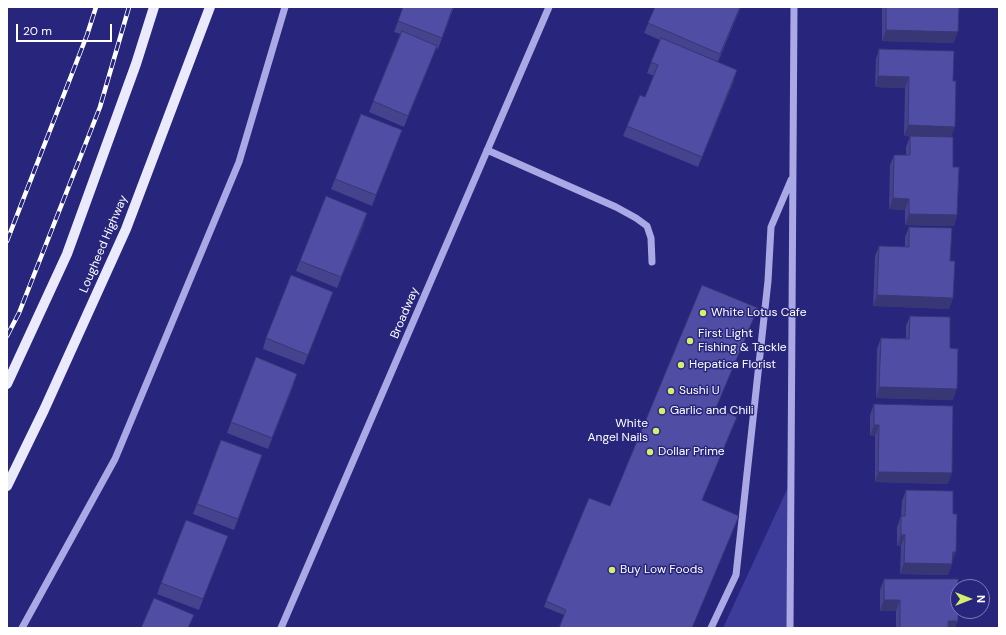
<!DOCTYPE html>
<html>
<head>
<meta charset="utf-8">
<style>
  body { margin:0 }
  #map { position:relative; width:1006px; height:635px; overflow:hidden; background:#28257c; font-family:"DM Sans",sans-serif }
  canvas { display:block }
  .frame { position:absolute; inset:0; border:8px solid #fff; pointer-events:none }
  .north { position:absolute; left:950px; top:579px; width:40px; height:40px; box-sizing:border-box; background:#28257c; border:1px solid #7e7cb0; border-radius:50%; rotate:90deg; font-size:11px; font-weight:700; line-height:16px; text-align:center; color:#fff }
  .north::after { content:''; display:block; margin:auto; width:14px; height:18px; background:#d6ee6e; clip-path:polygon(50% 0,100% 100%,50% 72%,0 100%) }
  .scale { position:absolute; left:16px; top:24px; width:96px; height:18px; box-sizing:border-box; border:2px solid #fff; border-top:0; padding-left:5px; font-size:12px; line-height:14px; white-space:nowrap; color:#fff; -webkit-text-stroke:3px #28257c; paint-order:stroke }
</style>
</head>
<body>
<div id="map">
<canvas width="1006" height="635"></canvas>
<div class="frame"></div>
<div class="north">N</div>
<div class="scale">20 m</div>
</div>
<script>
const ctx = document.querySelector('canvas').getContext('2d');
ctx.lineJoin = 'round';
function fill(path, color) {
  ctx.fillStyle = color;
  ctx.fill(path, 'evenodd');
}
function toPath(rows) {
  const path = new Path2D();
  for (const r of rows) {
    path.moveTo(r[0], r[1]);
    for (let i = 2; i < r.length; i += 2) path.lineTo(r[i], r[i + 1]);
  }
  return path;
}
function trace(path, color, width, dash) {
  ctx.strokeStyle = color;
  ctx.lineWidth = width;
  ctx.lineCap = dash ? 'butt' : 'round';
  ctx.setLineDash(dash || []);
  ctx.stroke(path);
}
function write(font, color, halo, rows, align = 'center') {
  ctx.font = font + ' "DM Sans",sans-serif';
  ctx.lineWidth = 3;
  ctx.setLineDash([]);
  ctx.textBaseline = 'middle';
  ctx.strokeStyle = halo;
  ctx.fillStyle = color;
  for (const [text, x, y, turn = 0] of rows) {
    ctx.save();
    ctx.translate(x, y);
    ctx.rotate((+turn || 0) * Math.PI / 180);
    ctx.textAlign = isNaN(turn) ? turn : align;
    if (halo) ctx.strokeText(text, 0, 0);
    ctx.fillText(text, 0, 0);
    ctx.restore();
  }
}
fill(toPath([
  [790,483,788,628,723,628]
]), '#3e3c9b');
trace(toPath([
  [487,150,616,207,636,218,647,226,651,238,652,262],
  [22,628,115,459,239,162,285,7],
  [281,628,549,7],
  [711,628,736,575,768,281,771,227,791,180],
  [790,628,794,7]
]), '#aba9e5', 7);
trace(toPath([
  [7,384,67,254,136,64,154,7],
  [7,486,44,410,126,229,210,7]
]), '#ebe9fc', 10);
const rail = toPath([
  [7,241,87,35,96,7],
  [7,336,19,313,100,107,129,7]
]);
trace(rail, '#fff', 4.5);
trace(rail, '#28257c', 3, [9]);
fill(toPath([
  [403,7,454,7,438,49,436,48,404,127,369,112,400,34,394,32],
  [655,7,741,7,718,62,734,81,698,167,623,136,627,126,645,97,654,76,647,73,660,40,644,33],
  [882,7,959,7,954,43,882,41],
  [879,49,954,51,951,137,953,167,957,215,954,226,905,225,905,210,889,209,890,165,894,155,906,155,906,147,910,136,929,137,904,136,905,88,875,87,876,59],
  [402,130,372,206,331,189,335,179],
  [364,224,337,288,296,271,300,261],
  [909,227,950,261,953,298,949,309,873,306,875,256,879,246,905,247,905,237],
  [333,292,304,365,263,349,266,338],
  [910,316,950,348,953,400,876,398,877,349,881,338,906,338,906,326],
  [294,384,268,449,227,433,231,422],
  [874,404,948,484,875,482,875,436,870,436,870,415],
  [717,408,703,500,564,615,544,607,546,601,610,506],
  [221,440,262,455,234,530,193,514],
  [906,490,952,562,952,564,948,575,900,574,901,546,897,546,897,527,901,516,902,501],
  [224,546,199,610,157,594,161,583],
  [884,579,958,621,955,628,896,628,896,611,880,611,880,590]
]), '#45428e');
fill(toPath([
  [740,7,741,7,716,64,720,54],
  [886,30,958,32,954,43,882,41],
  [437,46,433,57,404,127,408,116],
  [737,70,734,81,698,167,702,157],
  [878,76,909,77,905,88,875,87],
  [908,125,955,127,951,138,904,136],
  [402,130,398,141,372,206,376,195],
  [893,198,909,199,905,210,889,209],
  [367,213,364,224,337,288,341,277],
  [909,214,957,215,954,226,905,225],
  [877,295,953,298,949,309,873,306],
  [879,387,957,389,953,400,876,398],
  [874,425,879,425,875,436,870,436],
  [878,472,952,473,948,484,875,482],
  [901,535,905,535,901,546,897,546],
  [953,552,956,552,952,562],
  [904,563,952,564,948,575,900,574],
  [884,600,900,600,896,611,880,611],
  [948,621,958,621,955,628,945,628]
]), '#383674');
const building = toPath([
  [403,7,453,7,442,38,398,21,403,7],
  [655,7,740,7,720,54,648,23,655,7],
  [886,7,959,7,958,32,886,30,886,7],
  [402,31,437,46,408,116,373,101,402,31],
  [661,38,737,70,702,157,627,126,640,95,645,97,658,65,651,62,661,38],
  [879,49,954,51,953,81,956,81,955,127,908,125,909,77,878,76,879,49],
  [361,114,402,130,376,195,335,179,361,114],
  [910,136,953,137,953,167,959,167,957,215,909,214,909,199,893,198,894,155,910,155,910,136],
  [326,196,367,213,341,277,300,261,326,196],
  [909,227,952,228,950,261,955,261,953,298,877,295,879,246,909,247,909,227],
  [291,275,333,292,308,355,266,338,291,275],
  [702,285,758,308,716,408,737,417,702,500,739,516,692,628,559,628,566,610,546,601,589,498,610,506,702,285],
  [910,316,950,317,950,348,958,349,957,389,879,387,881,338,909,339,910,316],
  [256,357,297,374,272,438,231,422,256,357],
  [874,404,953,406,952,473,878,472,879,425,874,425,874,404],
  [221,440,262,455,238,519,197,504,221,440],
  [906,490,953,491,953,514,957,514,956,552,953,552,952,564,904,563,905,535,901,535,901,516,905,516,906,490],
  [186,520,228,536,203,599,161,583,186,520],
  [884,579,958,579,958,621,948,621,948,628,900,628,900,600,884,600,884,579],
  [154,598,194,615,188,628,141,628,154,598]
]);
fill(building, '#504da5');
trace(building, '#383674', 1);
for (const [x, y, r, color] of [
  [703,313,4,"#d6ee6e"],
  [690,341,4,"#d6ee6e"],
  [681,365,4,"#d6ee6e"],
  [671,391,4,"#d6ee6e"],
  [662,411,4,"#d6ee6e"],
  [656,431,4,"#d6ee6e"],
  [650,452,4,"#d6ee6e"],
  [612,570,4,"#d6ee6e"]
]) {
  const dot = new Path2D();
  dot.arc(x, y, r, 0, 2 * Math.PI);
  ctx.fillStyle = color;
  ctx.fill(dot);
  trace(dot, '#28257c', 1.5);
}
write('12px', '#fff', '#28257c', [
  ["Lougheed Highway",104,244,-67],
  ["Broadway",405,313,-67]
]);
write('12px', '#fff', '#28257c', [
  ["White Lotus Cafe",711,313],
  ["First Light",698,334],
  ["Fishing & Tackle",698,348],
  ["Hepatica Florist",689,365],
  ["Sushi U",679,391],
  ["Garlic and Chili",670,411],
  ["White",648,424,"right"],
  ["Angel Nails",648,438,"right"],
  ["Dollar Prime",658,452],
  ["Buy Low Foods",620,570]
], 'left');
</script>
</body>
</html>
